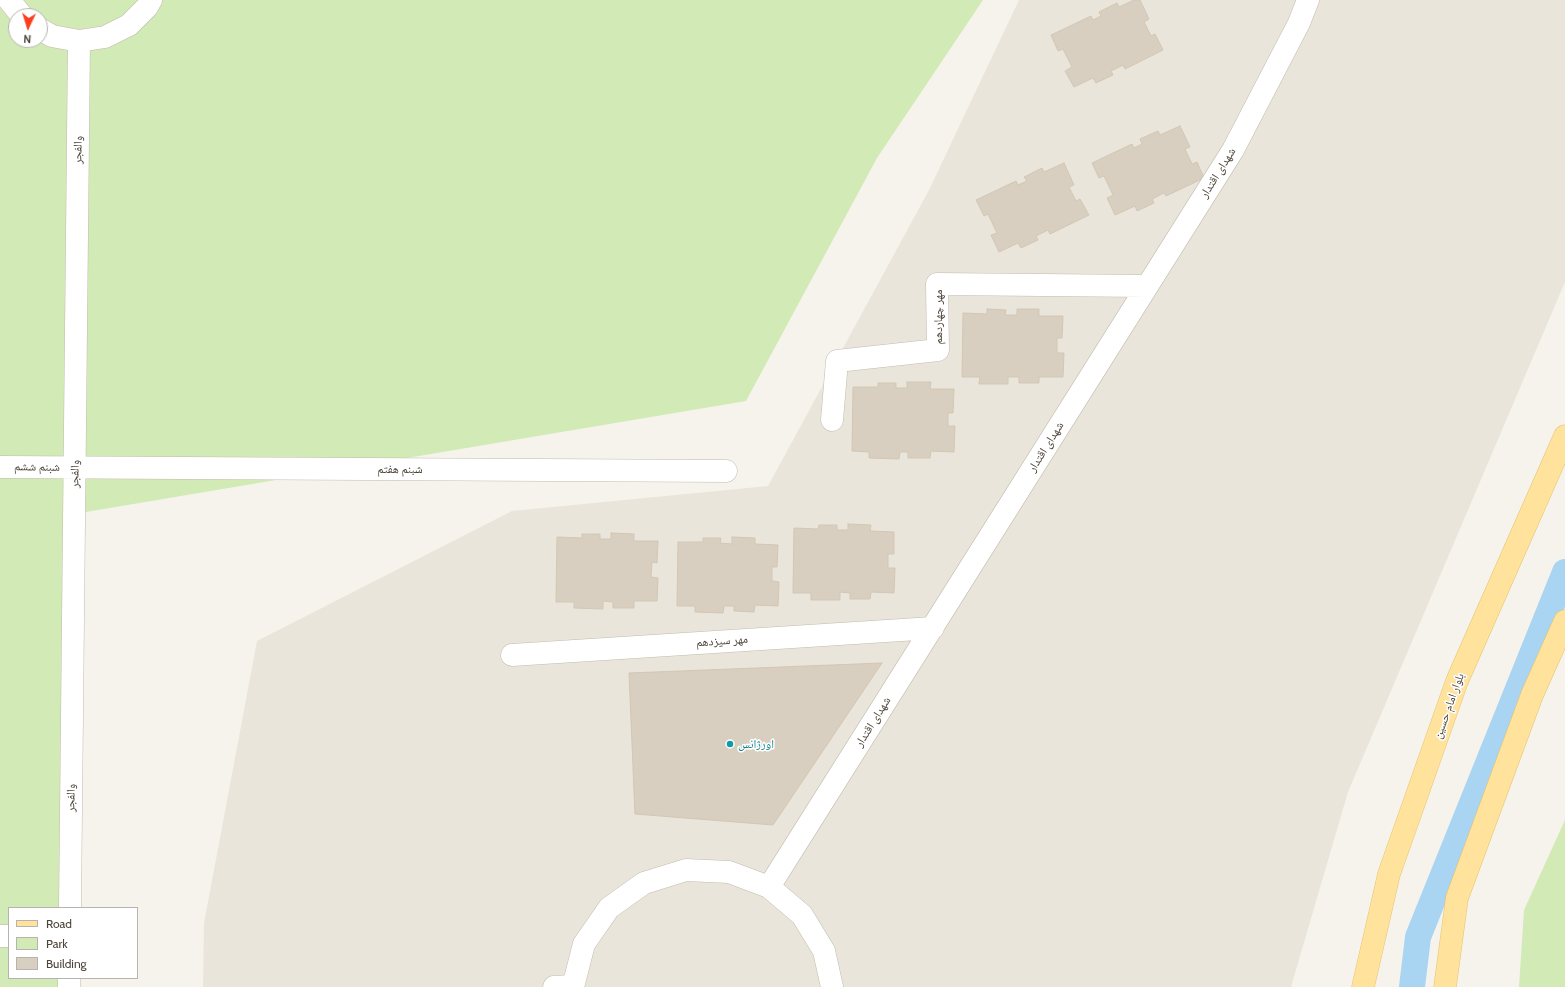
<!DOCTYPE html>
<html>
<head>
<meta charset="utf-8">
<style>
  body { margin:0 }
  #map { position:relative; width:1565px; height:987px; overflow:hidden; background:#f6f3ec; font-family:Cabin,sans-serif }
  canvas { display:block }
  .legend { position:absolute; left:8px; top:907px; width:130px; height:72px; box-sizing:border-box; background:#fff; border:1px solid #b7b4b0; margin:0; padding:5px 7px; list-style:none; font-size:12px; color:#4b4439 }
  .legend li { display:flex; align-items:center; gap:8px; height:20px }
  .legend b { width:20px; border:1px solid #b7b4b0 }
  .north { position:absolute; left:8px; top:8px; width:40px; height:40px; box-sizing:border-box; background:#fff; border:1px solid #b7b4b0; border-radius:50%; rotate:184deg; font-size:11px; font-weight:700; line-height:16px; text-align:center; color:#4b4439 }
  .north::after { content:''; display:block; margin:auto; width:14px; height:18px; background:#fc3f1d; clip-path:polygon(50% 0,100% 100%,50% 72%,0 100%) }
</style>
</head>
<body>
<div id="map">
<canvas width="1565" height="987"></canvas>
<ul class="legend">
<li><b style="height:5px;background:#ffe39c"></b>Road</li>
<li><b style="height:11px;background:#d2eab5"></b>Park</li>
<li><b style="height:11px;background:#d8cfc1"></b>Building</li>
</ul>
<div class="north">N</div>
</div>
<script>
const ctx = document.querySelector('canvas').getContext('2d');
ctx.lineJoin = 'round';
function fill(path, color) {
  ctx.fillStyle = color;
  ctx.fill(path, 'evenodd');
}
function toPath(rows) {
  const path = new Path2D();
  for (const r of rows) {
    path.moveTo(r[0], r[1]);
    for (let i = 2; i < r.length; i += 2) path.lineTo(r[i], r[i + 1]);
  }
  return path;
}
function trace(path, color, width, dash) {
  ctx.strokeStyle = color;
  ctx.lineWidth = width;
  ctx.lineCap = dash ? 'butt' : 'round';
  ctx.setLineDash(dash || []);
  ctx.stroke(path);
}
function write(font, color, halo, rows, align = 'center') {
  ctx.font = font + ' Cabin,"Noto Naskh Arabic",sans-serif';
  ctx.lineWidth = 3;
  ctx.setLineDash([]);
  ctx.textBaseline = 'middle';
  ctx.strokeStyle = halo;
  ctx.fillStyle = color;
  for (const [text, x, y, turn = 0] of rows) {
    ctx.save();
    ctx.translate(x, y);
    ctx.rotate((+turn || 0) * Math.PI / 180);
    ctx.textAlign = isNaN(turn) ? turn : align;
    if (halo) ctx.strokeText(text, 0, 0);
    ctx.fillText(text, 0, 0);
    ctx.restore();
  }
}
fill(toPath([
  [1019,0,1565,0,1565,282,1348,792,1291,987,203,987,204,923,257,641,512,511,768,486,929,190]
]), '#eae5da');
fill(toPath([
  [0,0,983,0,877,158,746,401,68,515,65,908,9,908,9,978,64,978,64,987,0,987],
  [16,16,40,16,40,40,16,40],
  [1565,820,1565,987,1519,987,1524,910]
]), '#d2eab5');
trace(toPath([
  [1412,987,1418,937,1565,572]
]), '#a9d4f2', 26);
const building = toPath([
  [1134,0,1140,0,1149,19,1144,22,1151,36,1155,34,1163,50,1125,69,1123,65,1111,71,1113,75,1096,83,1093,78,1074,87,1065,71,1072,67,1063,49,1058,51,1051,35,1091,16,1093,20,1101,16,1099,12,1117,3,1119,7,1134,0],
  [1180,126,1190,147,1185,149,1192,164,1197,162,1204,178,1166,196,1164,193,1152,199,1154,203,1137,211,1135,206,1115,215,1107,198,1113,195,1104,176,1099,178,1092,163,1132,144,1134,148,1142,144,1140,139,1158,131,1160,135,1180,126],
  [1064,163,1074,185,1069,187,1076,201,1080,199,1089,215,1050,234,1048,230,1036,236,1038,240,1021,248,1018,243,999,252,991,235,997,233,988,214,984,216,976,200,1016,181,1018,185,1027,181,1024,177,1042,168,1044,172,1064,163],
  [987,309,1006,310,1005,315,1017,315,1017,309,1039,309,1039,316,1063,316,1062,338,1057,338,1057,353,1064,353,1063,377,1039,377,1039,383,1019,383,1019,377,1008,377,1008,384,979,384,980,377,962,377,963,313,987,314,987,309],
  [907,382,931,382,930,389,954,389,953,413,948,413,948,426,955,426,954,452,931,451,930,458,908,458,908,452,900,452,899,459,869,458,869,452,852,451,853,387,878,387,878,383,896,383,896,388,907,388,907,382],
  [848,524,871,525,870,531,894,532,894,554,888,554,888,568,895,568,894,593,871,592,870,599,850,599,850,593,840,592,840,600,811,600,811,593,793,593,794,528,818,529,819,525,837,525,837,530,848,530,848,524],
  [611,533,634,534,634,541,658,541,657,563,652,562,651,577,658,578,657,601,634,601,634,608,613,608,613,602,603,601,603,609,574,608,574,602,556,602,557,537,582,538,582,534,600,534,600,539,611,539,611,533],
  [732,537,755,538,755,544,778,545,777,567,772,567,772,581,779,582,778,606,755,605,754,612,734,611,734,606,724,606,723,613,695,612,695,606,677,606,678,542,703,542,703,538,721,538,720,543,732,544,732,537],
  [882,663,773,825,635,814,629,673,882,663]
]);
fill(building, '#d8cfc1');
trace(building, '#d3c7b4', 1);
const minor = toPath([
  [9,0,22,16],
  [40,29,52,36,79,41,105,37,129,25,147,7,151,0],
  [832,420,837,361,938,350,937,284,1147,286],
  [0,467,726,471],
  [512,655,933,628],
  [769,887,1233,150,1299,23,1308,0],
  [70,908,79,41],
  [0,936,9,936],
  [69,987,69,978],
  [554,987,573,986]
]);
const tertiary = toPath([
  [573,987,584,944,609,908,644,883,686,870,729,872,769,887,802,915,824,951,832,987]
]);
const primary = toPath([
  [1363,987,1389,874,1457,681,1565,436],
  [1445,987,1457,898,1532,695,1565,621]
]);
trace(minor, '#c2bbae', 23);
trace(tertiary, '#c2bbae', 23);
trace(primary, '#e6c16a', 23);
trace(minor, '#fff', 22);
trace(tertiary, '#fff', 22);
trace(primary, '#ffe39c', 22);
for (const [x, y, r, color] of [
  [730,744,4,"#0f9aa8"]
]) {
  const dot = new Path2D();
  dot.arc(x, y, r, 0, 2 * Math.PI);
  ctx.fillStyle = color;
  ctx.fill(dot);
  trace(dot, '#fff', 1.5);
}
write('12px', '#4b4439', '#fff', [
  ["والفجر",78,150,-89],
  ["شهدای اقتدار",1218,173,-58],
  ["مهر چهاردهم",938,317,-90],
  ["شهدای اقتدار",1046,447,-58],
  ["شبنم ششم",37,467,1],
  ["شبنم هفتم",400,469],
  ["والفجر",75,474,-89],
  ["مهر سیزدهم",722,641,-4],
  ["بلوار امام حسین",1449,706,-70],
  ["شهدای اقتدار",873,722,-58],
  ["والفجر",71,798,-89]
]);
write('12px', '#0d838f', '#fff', [
  ["اورژانس",738,744]
], 'left');
</script>
</body>
</html>
